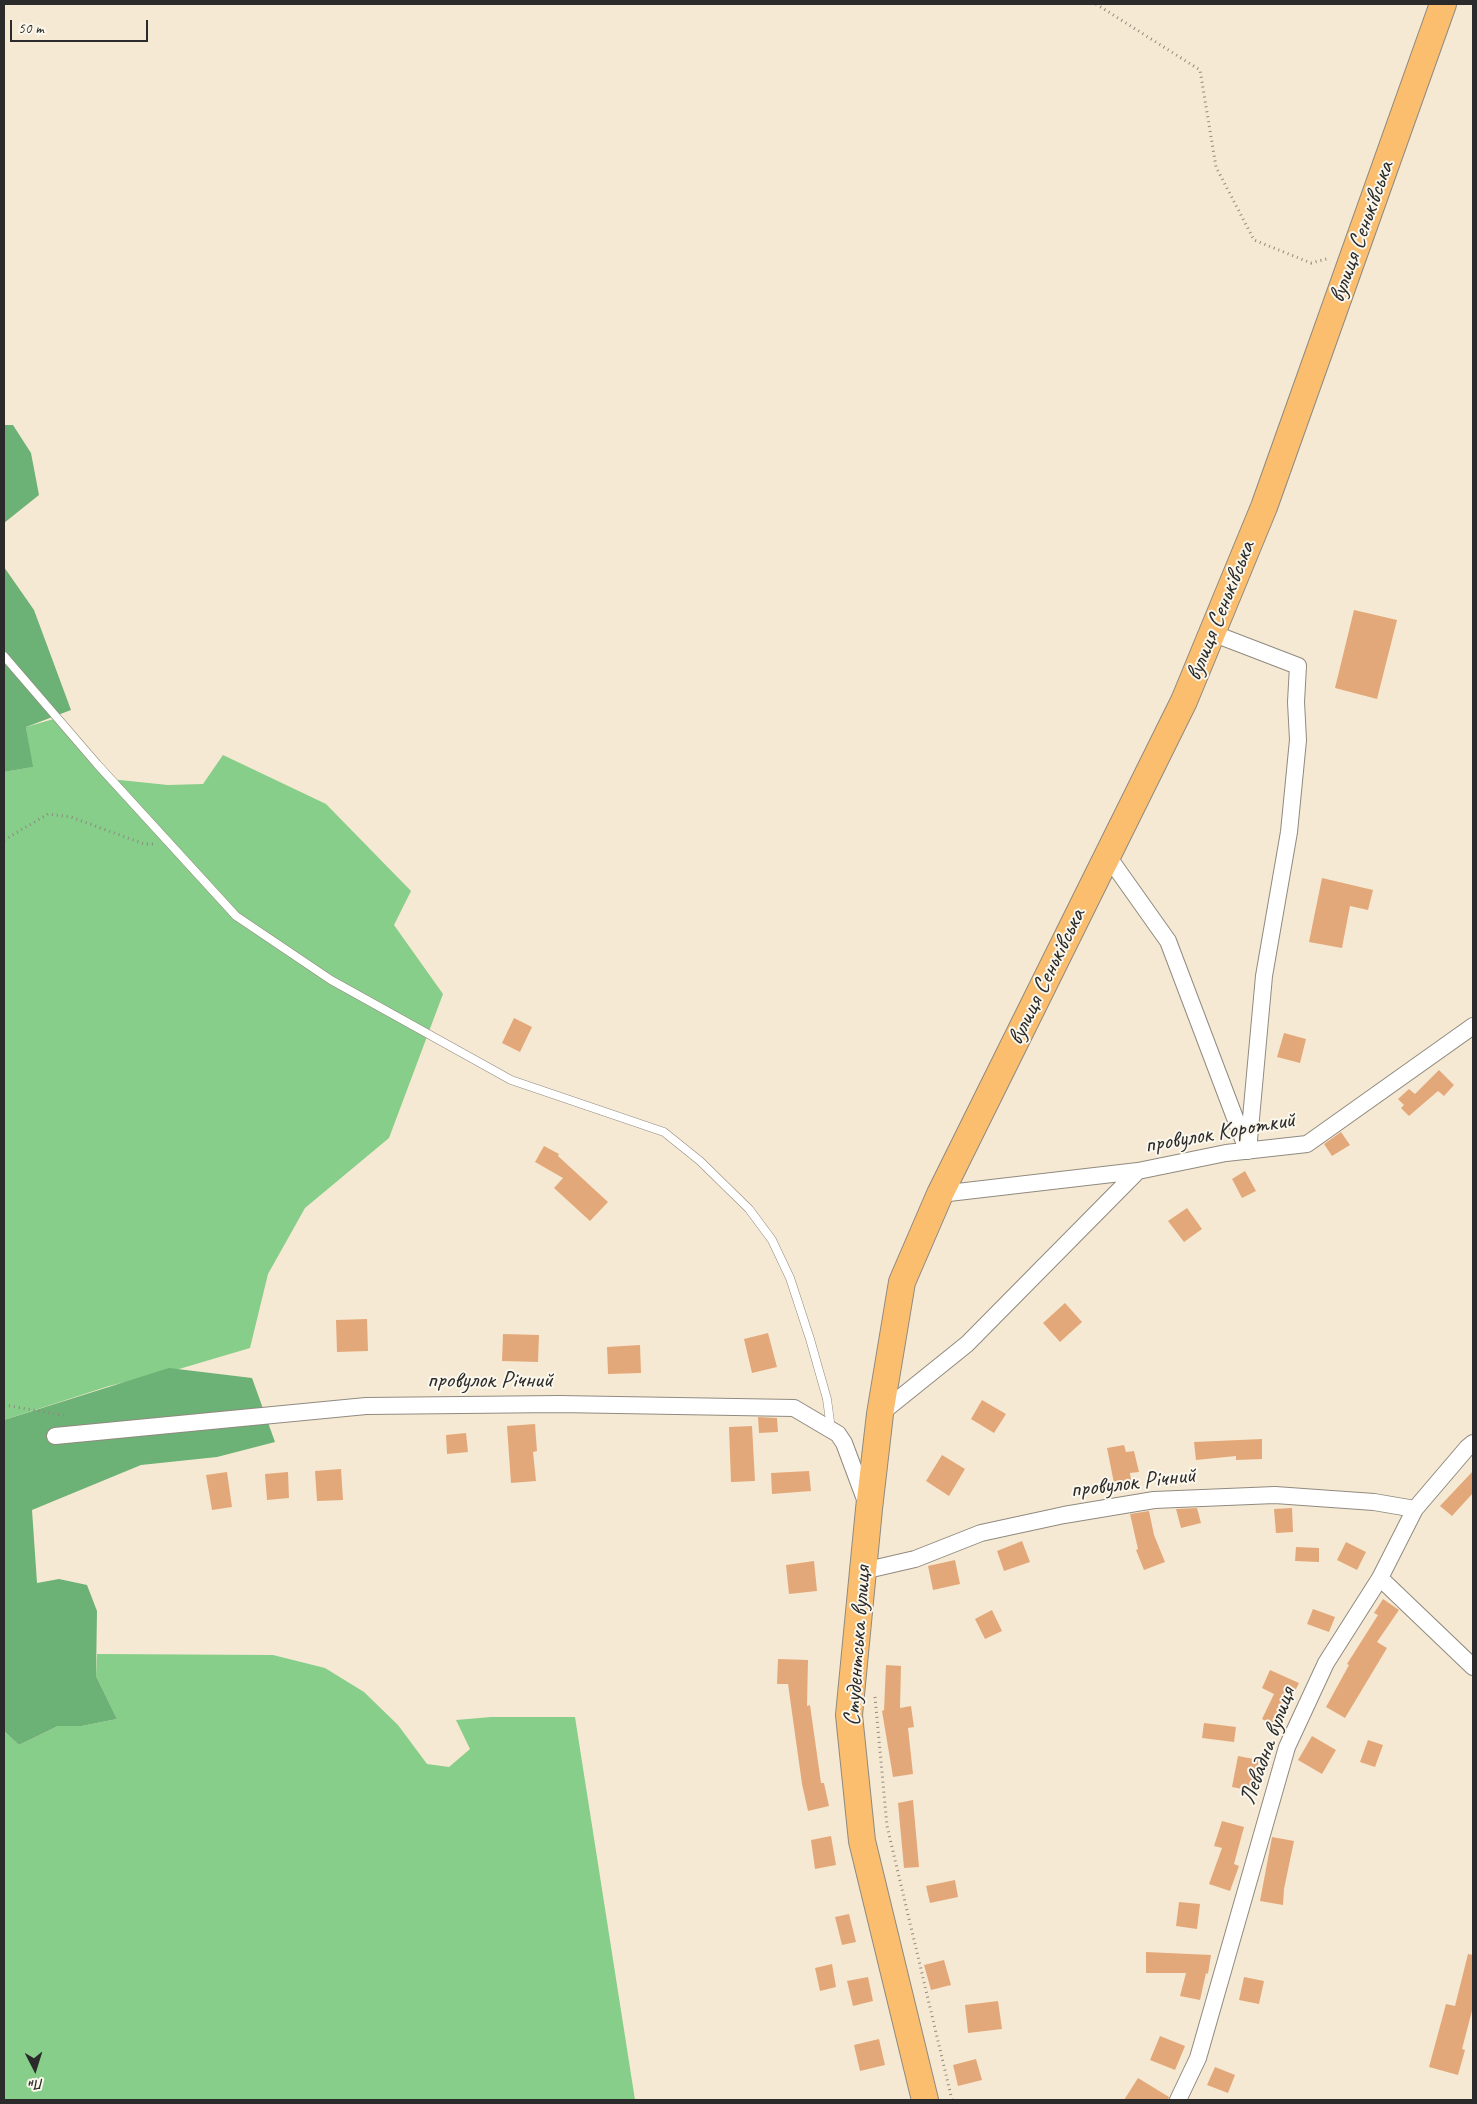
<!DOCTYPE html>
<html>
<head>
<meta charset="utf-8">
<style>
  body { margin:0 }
  #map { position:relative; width:1477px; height:2104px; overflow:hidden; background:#f6e9d3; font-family:Caveat,sans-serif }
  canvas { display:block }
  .frame { position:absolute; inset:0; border:5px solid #2b2b2b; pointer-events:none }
  .north { position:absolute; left:10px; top:2044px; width:50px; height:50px; -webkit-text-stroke:4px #fbf7ec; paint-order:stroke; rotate:175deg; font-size:14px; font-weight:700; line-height:20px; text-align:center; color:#2b2b2b }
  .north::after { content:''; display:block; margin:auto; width:18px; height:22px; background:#2b2b2b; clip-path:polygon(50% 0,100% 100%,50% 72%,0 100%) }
  .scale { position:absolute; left:10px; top:20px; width:138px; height:22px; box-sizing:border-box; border:2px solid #2b2b2b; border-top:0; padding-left:6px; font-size:15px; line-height:18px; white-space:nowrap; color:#2b2b2b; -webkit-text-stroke:4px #fbf7ec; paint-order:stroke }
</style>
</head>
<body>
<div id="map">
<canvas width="1477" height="2104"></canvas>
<div class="frame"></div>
<div class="north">Пн</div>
<div class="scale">50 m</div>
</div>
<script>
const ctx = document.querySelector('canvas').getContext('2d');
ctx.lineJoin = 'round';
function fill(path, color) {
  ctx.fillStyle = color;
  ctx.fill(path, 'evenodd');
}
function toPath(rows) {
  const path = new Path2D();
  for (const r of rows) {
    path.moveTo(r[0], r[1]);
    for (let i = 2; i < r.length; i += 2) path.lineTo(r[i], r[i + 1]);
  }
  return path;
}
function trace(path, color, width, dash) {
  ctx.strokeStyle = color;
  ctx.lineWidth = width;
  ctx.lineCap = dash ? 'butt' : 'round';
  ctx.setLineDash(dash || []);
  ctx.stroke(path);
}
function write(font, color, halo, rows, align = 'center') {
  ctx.font = font + ' Caveat,sans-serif';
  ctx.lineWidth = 4;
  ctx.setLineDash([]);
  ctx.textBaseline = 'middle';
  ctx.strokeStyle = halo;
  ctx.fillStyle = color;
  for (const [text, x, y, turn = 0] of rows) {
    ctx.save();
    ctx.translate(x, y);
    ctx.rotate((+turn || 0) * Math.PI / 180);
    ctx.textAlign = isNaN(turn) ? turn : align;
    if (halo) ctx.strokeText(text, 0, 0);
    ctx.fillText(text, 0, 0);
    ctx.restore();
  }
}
fill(toPath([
  [57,718,110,779,168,785,203,784,223,755,326,804,411,891,394,925,443,994,389,1138,305,1208,268,1274,250,1348,179,1369,109,1386,4,1420,4,772,32,767,26,727],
  [97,1654,273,1655,325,1668,364,1692,398,1725,427,1764,449,1767,470,1749,456,1720,491,1717,575,1717,635,2100,4,2100,4,1731,19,1745,58,1726,82,1726,117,1719,96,1676]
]), '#86ce89');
fill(toPath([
  [4,425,13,425,31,453,39,495,4,523],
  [4,567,34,610,71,710,26,727,33,767,4,772],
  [169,1368,252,1378,275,1442,217,1457,141,1465,32,1510,37,1583,59,1579,87,1585,97,1611,96,1676,117,1719,82,1726,58,1726,19,1745,4,1731,4,1420]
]), '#6cb175');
fill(toPath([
  [1354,610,1397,620,1377,699,1335,688],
  [1322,878,1373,890,1368,910,1350,906,1342,948,1309,942],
  [514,1018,532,1027,520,1052,502,1043],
  [1284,1033,1306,1039,1300,1063,1277,1057],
  [1439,1070,1454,1085,1444,1096,1438,1091,1409,1116,1401,1108,1404,1105,1398,1099,1409,1089,1415,1094],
  [1341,1132,1350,1145,1332,1156,1324,1144],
  [544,1146,559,1154,558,1156,608,1202,590,1221,554,1188,563,1178,535,1162],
  [1245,1171,1256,1191,1242,1198,1232,1179],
  [1187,1208,1202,1229,1184,1242,1168,1221],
  [1065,1303,1082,1322,1060,1342,1043,1323],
  [367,1319,368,1351,337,1352,336,1320],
  [768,1333,777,1367,752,1373,744,1339],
  [503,1334,539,1335,538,1362,502,1361],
  [640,1345,641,1373,608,1374,607,1347],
  [982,1400,1006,1414,994,1433,971,1419],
  [758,1417,777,1418,778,1432,759,1433],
  [535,1424,537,1451,533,1452,536,1481,511,1483,507,1426],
  [752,1426,755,1481,731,1482,729,1427],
  [466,1433,468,1452,447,1454,446,1435],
  [1262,1439,1262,1459,1236,1460,1236,1456,1196,1460,1194,1442],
  [1124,1445,1126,1452,1134,1451,1139,1472,1130,1473,1131,1480,1114,1483,1107,1448],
  [942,1455,965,1469,949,1496,926,1481],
  [341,1469,343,1500,317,1501,315,1471],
  [809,1471,811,1491,772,1494,771,1473],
  [1473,1471,1473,1493,1452,1516,1440,1506],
  [227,1472,232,1507,212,1510,206,1475],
  [288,1472,289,1498,267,1500,265,1474],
  [1197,1508,1201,1523,1181,1528,1176,1509],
  [1292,1508,1293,1532,1276,1533,1274,1509],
  [1149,1511,1154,1535,1165,1562,1144,1570,1136,1550,1138,1549,1130,1514],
  [1022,1541,1030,1562,1004,1571,997,1551],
  [1346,1542,1366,1552,1357,1570,1337,1560],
  [1296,1547,1319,1548,1319,1562,1295,1561],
  [955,1560,960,1584,933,1590,928,1566],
  [814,1561,817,1591,789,1594,786,1565],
  [1383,1599,1399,1610,1377,1642,1387,1648,1345,1718,1326,1707,1349,1665,1347,1664,1378,1615,1374,1613],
  [1313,1609,1335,1617,1329,1632,1307,1624],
  [992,1610,1002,1631,985,1639,975,1619],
  [778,1659,808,1660,807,1706,810,1705,821,1783,824,1783,829,1806,808,1811,802,1784,788,1684,777,1684],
  [886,1665,901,1666,900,1708,911,1706,914,1727,908,1728,913,1774,893,1777,882,1711,884,1710],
  [1270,1670,1299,1683,1290,1701,1288,1700,1275,1726,1262,1719,1274,1694,1262,1688],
  [1204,1723,1236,1727,1234,1742,1202,1738],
  [1312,1736,1336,1750,1322,1774,1298,1760],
  [1368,1740,1383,1745,1375,1767,1360,1762],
  [1238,1756,1259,1760,1253,1791,1232,1787],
  [913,1800,919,1867,904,1868,898,1803],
  [1222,1821,1244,1827,1234,1864,1239,1866,1230,1891,1209,1884,1222,1848,1214,1846],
  [831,1836,836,1865,815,1869,811,1840],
  [1272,1837,1294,1841,1284,1889,1283,1905,1260,1901],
  [955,1880,958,1897,930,1903,926,1886],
  [1179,1902,1200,1904,1197,1929,1176,1926],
  [849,1914,856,1942,842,1945,835,1917],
  [1146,1952,1211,1955,1208,1974,1206,1973,1200,2000,1180,1996,1186,1973,1146,1973],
  [1468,1954,1473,1955,1473,2007,1462,2049,1465,2050,1458,2075,1429,2067,1446,2004,1455,2006],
  [944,1960,951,1985,931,1990,924,1965],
  [832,1964,836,1987,820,1991,815,1968],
  [868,1977,873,2001,853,2006,847,1981],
  [1244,1977,1264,1981,1259,2004,1239,2000],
  [998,2001,1002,2029,968,2033,965,2005],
  [1160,2036,1185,2046,1175,2070,1150,2060],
  [879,2039,885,2065,860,2071,854,2045],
  [976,2059,982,2080,958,2086,953,2065],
  [1215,2067,1235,2075,1228,2093,1207,2085],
  [1138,2078,1169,2097,1168,2100,1124,2100]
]), '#e3a87a');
const lane = toPath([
  [4,656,97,764,236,916,331,980,511,1080,664,1132,700,1161,749,1209,772,1240,790,1278,810,1339,827,1399,831,1429]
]);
const street = toPath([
  [1212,633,1298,666,1296,702,1298,740,1289,832,1264,976,1248,1151],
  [1107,855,1168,941,1246,1147],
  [940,1194,1138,1171,1226,1153,1307,1144,1473,1026],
  [880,1414,967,1344,1138,1171],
  [55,1436,366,1406,559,1404,794,1408,838,1434,844,1443,866,1502],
  [863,1571,915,1559,981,1533,1064,1515,1154,1500,1275,1495,1374,1502,1415,1509],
  [1380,1578,1473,1667],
  [1178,2100,1198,2058,1287,1747,1326,1663,1380,1578,1415,1509,1467,1448,1473,1443]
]);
const primary = toPath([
  [925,2100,862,1841,849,1715,869,1509,880,1414,902,1282,940,1194,1184,701,1264,507,1443,4]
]);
trace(lane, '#908a7f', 9);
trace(street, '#908a7f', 18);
trace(primary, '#908a7f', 28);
trace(toPath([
  [1096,4,1200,70,1216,167,1254,240,1311,263,1330,258],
  [4,840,48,814,71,817,144,844,153,844],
  [4,1405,68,1416],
  [875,1697,887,1826,952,2100]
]), '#908a7f', 3, [1, 4]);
trace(lane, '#fff', 8);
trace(street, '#fff', 16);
trace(primary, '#fabe6e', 26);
write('24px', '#2b2b2b', '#fbf7ec', [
  ["вулиця Сенькiвська",1362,232,-70],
  ["вулиця Сенькiвська",1221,611,-68],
  ["вулиця Сенькiвська",1047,977,-64],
  ["провулок Короткий",1220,1133,-10],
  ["провулок Рiчний",490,1381],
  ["провулок Річний",1133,1483,-7],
  ["Студентська вулиця",858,1646,-86],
  ["Левадна вулиця",1268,1746,-70]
]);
</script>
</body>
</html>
